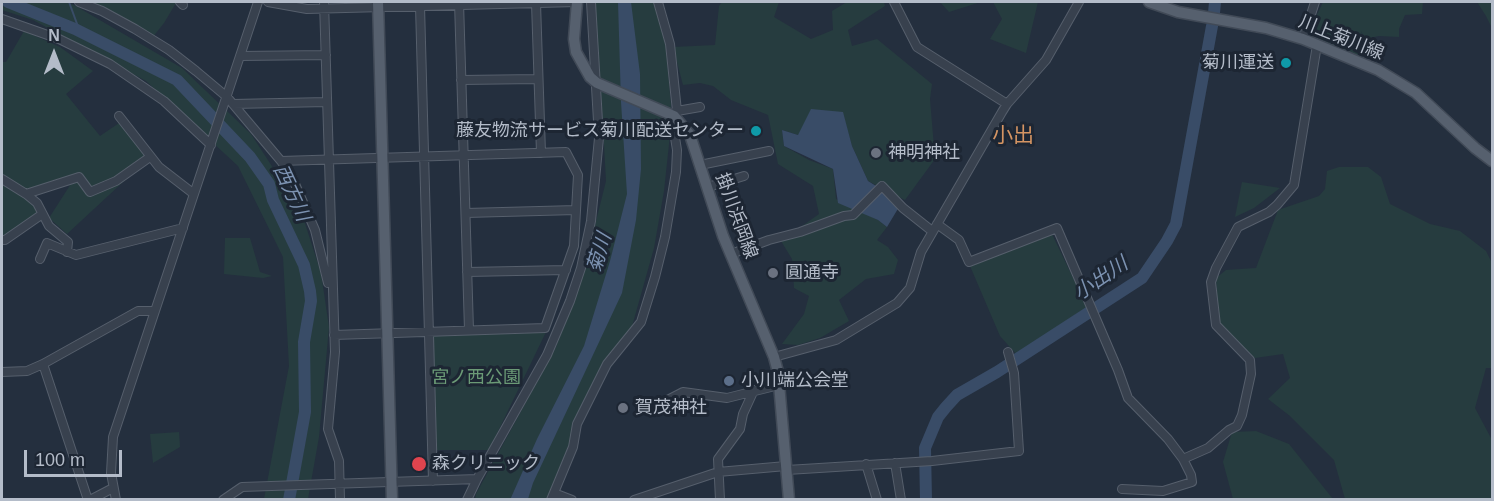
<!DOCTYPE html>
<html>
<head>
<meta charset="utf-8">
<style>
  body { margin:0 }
  #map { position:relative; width:1494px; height:501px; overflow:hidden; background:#242f3e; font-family:Arial,sans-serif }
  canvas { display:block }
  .frame { position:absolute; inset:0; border:3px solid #b4bcc9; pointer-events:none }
  .north { position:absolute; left:24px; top:24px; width:60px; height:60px; -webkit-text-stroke:4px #1d2633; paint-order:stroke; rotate:0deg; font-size:16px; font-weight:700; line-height:24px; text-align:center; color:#b4bcc9 }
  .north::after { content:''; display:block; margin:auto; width:21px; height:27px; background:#b4bcc9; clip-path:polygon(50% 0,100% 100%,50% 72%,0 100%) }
  .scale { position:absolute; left:24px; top:450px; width:98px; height:27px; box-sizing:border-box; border:3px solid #b4bcc9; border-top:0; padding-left:8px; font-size:18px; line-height:21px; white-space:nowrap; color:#b4bcc9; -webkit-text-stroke:4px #1d2633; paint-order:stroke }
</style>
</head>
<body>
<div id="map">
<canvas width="1494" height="501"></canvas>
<div class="frame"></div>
<div class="north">N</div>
<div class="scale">100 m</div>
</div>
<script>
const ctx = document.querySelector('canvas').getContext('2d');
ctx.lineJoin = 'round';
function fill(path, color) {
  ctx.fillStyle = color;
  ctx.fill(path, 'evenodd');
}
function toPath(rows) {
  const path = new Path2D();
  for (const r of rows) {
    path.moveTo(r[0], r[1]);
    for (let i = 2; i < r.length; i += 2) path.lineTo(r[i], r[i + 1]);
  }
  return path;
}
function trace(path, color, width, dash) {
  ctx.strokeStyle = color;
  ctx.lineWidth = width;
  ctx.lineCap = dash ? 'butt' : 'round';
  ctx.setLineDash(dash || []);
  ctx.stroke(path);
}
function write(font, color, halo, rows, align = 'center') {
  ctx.font = font + ' Arial,"Noto Sans JP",sans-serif';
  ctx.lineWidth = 6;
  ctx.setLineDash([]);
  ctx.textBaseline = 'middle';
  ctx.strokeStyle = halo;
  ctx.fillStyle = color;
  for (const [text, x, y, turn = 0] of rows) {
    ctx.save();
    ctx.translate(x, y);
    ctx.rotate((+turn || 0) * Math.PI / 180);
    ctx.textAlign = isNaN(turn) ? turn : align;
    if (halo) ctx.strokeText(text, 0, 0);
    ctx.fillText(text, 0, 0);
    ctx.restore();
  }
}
fill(toPath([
  [2,2,66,2,74,5,182,68,251,134,301,211,321,273,329,327,319,437,308,499,264,499,289,366,283,257,238,166,146,81,33,20,2,10],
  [89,2,176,2,176,3,164,23,152,38],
  [594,2,655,2,665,36,671,105,670,135,664,191,654,248,631,330,605,363,548,499,475,500,476,494,556,347,585,265,606,181,601,92,595,36],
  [722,2,779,2,774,17,811,39,833,30,832,11,847,2,884,2,885,6,848,30,852,46,877,39,932,84,930,99,935,159,905,200,868,181,852,146,842,112,798,135,782,130,784,146,809,160,833,169,836,199,878,220,887,227,877,240,888,247,898,260,894,274,866,279,839,300,849,321,820,338,798,345,782,344,804,314,809,296,794,288,792,259,781,241,819,214,813,186,778,164,768,115,731,100,713,86,700,83,683,85,673,47,715,45,719,6],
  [940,2,981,2,949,12],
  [993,2,1038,2,1026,53,990,39,1002,19],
  [1323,2,1423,2,1422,14,1405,15,1399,29,1399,37,1379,36,1365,39,1361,31,1363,39,1361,57,1315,37,1312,25],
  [1477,2,1492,2,1492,28,1486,16],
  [24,31,60,47,93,71,66,94,100,136,122,121,150,157,67,234,49,218,74,179,27,193,41,215,2,239,2,62,6,62],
  [1339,167,1368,167,1381,177,1390,204,1430,224,1460,231,1486,251,1492,263,1492,368,1486,368,1475,408,1492,440,1492,499,1345,499,1334,460,1290,416,1268,399,1290,378,1283,354,1255,358,1224,330,1218,319,1216,278,1226,270,1256,268,1278,210,1319,196,1325,189,1327,171],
  [1242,182,1280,188,1254,208,1235,217],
  [1051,232,1087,307,1016,354,1000,336,970,266],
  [225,238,250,238,260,272,272,276,263,278,224,274],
  [546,332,489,450,436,450,432,337,435,334],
  [1256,431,1289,444,1333,499,1233,499,1223,462,1232,432],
  [179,432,180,447,153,463,150,434]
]), '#263c3f');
fill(toPath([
  [618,2,631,2,640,74,641,169,636,220,622,293,533,483,528,499,510,500,537,439,584,346,610,261,627,194,621,102],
  [811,109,843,112,852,146,868,181,902,202,887,227,878,220,838,203,833,169,784,146,782,130,798,135]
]), '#394c67');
trace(toPath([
  [69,2,80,32]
]), '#394c67', 2);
trace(toPath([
  [8,2,75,29,177,80,250,157,269,184,273,200,304,265,310,291,311,301,304,342,305,412,289,500],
  [1214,13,1215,2],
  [926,500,925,448,938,417,946,407,957,395,997,372,1142,278,1167,241,1176,224,1212,26]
]), '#394c67', 12);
const minor = toPath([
  [79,2,102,11,135,29,169,50,196,71,227,97,281,161,566,152,578,175,574,246,545,328,334,335],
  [180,2,183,5],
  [268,2,307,9,577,2],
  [324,2,335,352,328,429,339,461,340,500],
  [459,2,469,330],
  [894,2,917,47,1007,104],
  [536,3,541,153],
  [420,6,433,481],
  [2,19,59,39,110,64,164,101,211,145],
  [1303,39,1315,2],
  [240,56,326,55],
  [461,80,538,79],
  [233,104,327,102],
  [677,111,700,107],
  [119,116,159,167,194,194],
  [281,161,292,177,315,230,328,283],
  [700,165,769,151],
  [2,179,26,194,79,177,90,192,116,181,150,157],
  [708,187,744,176],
  [26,194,37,203,49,226,68,242,67,252],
  [466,213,576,210],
  [937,224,959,240,969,262,1057,228,1118,370,1128,398,1168,439,1183,459],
  [2,240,5,240,41,215],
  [731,254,769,240,800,232,844,216,853,215,882,186,903,208,932,231],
  [40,259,47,243,76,255,183,228],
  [467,272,566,270],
  [774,357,836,340,897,303,910,288,921,252,1002,112,1007,104,1046,60,1079,2],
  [43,364,88,500],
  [2,372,27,371,43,364,138,311,154,311],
  [652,408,683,392,727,398,779,385],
  [895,463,901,500],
  [866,464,877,500],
  [787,470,932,461,1019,451,1014,373,1008,352],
  [1122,489,1163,491,1192,482,1191,475,1183,459,1208,448,1229,430,1237,426,1242,415,1251,374,1250,360,1216,325,1211,282,1216,268,1238,227,1269,212,1277,205,1294,185,1317,45],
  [559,495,572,500],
  [90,500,113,488],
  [116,500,111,473,113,437,258,2],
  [223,500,242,487,477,479],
  [467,500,477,479,547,355,570,301,581,268,591,221,599,138,591,2],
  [551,500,573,447,577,424,607,364,641,322,655,277,665,237,676,172,677,150,673,125,674,116,677,111,670,44,658,2],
  [634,500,718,472,786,466],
  [720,500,718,459,740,429,743,414,754,390]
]);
const major = toPath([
  [378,2,392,500],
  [577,2,574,39,576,52,590,77,597,83,674,116,690,135,723,236,774,357,778,372,789,500],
  [1149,2,1178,12,1266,28,1303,39,1378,70,1416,93,1475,148,1492,161]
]);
trace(minor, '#565f6c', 10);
trace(major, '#414a57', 13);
trace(minor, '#38414e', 8);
trace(major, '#56606e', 10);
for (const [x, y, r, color] of [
  [1286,63,6,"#0f9aa8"],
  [756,131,6,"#0f9aa8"],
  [876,153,6,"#6b7280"],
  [773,273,6,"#6b7280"],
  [729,381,6,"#5c6f8a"],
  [623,408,6,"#6b7280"],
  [419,464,8,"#e0444e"]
]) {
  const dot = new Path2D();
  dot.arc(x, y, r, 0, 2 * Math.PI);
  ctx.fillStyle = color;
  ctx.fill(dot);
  trace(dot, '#1d2633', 2);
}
write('18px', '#b4bcc9', '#1d2633', [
  ["川上菊川線",1341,38,22],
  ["掛川浜岡線",736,216,70]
]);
write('18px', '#b4bcc9', '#1d2633', [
  ["菊川運送",1274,63,"right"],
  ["藤友物流サービス菊川配送センター",744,131,"right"],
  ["神明神社",888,153],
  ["圓通寺",785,273],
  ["小川端公会堂",741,381],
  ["賀茂神社",635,408],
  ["森クリニック",432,464]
], 'left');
write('18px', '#6b9a76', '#1d2633', [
  ["宮ノ西公園",476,378]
]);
write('italic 20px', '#7c92b1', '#1d2633', [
  ["西方川",291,193,65],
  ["菊川",600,253,-73],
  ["小出川",1101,279,-34]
]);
write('21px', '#d59563', '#1d2633', [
  ["小出",1013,136]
]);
</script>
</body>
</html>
